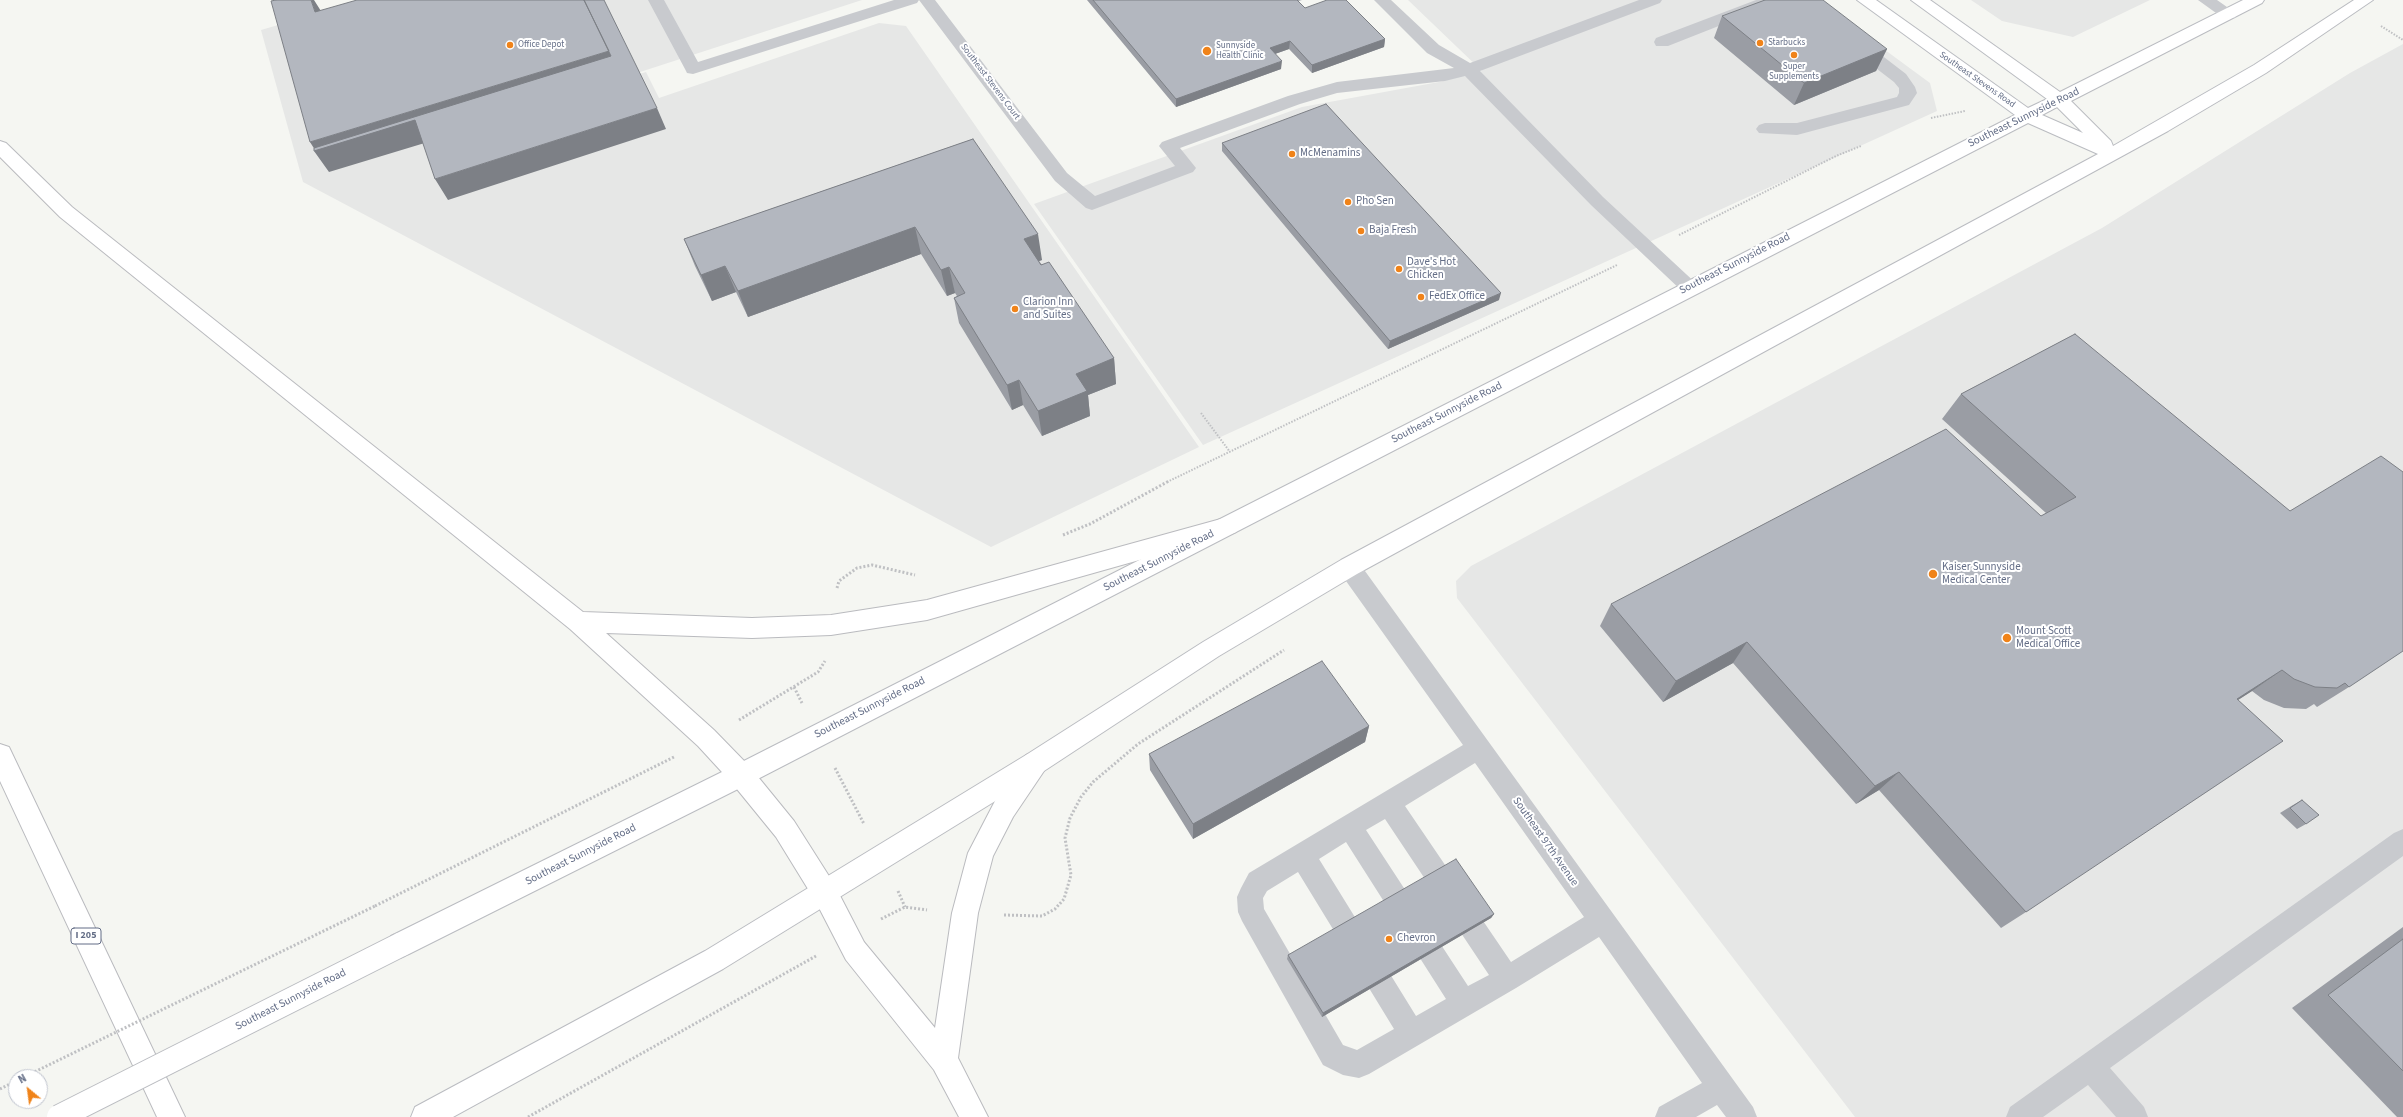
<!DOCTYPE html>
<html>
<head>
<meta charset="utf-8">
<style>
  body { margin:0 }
  #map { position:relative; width:2403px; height:1117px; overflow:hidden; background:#f5f6f2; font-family:"Source Sans 3",sans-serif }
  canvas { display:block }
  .north { position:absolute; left:8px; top:1069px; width:40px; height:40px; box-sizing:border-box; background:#fff; border:1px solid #c1c5cf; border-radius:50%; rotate:331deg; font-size:11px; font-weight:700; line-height:16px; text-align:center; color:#636d86 }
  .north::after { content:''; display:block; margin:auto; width:14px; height:18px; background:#f08319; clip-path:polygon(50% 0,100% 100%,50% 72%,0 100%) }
</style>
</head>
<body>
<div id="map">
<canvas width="2403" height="1117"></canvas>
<div class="north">N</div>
</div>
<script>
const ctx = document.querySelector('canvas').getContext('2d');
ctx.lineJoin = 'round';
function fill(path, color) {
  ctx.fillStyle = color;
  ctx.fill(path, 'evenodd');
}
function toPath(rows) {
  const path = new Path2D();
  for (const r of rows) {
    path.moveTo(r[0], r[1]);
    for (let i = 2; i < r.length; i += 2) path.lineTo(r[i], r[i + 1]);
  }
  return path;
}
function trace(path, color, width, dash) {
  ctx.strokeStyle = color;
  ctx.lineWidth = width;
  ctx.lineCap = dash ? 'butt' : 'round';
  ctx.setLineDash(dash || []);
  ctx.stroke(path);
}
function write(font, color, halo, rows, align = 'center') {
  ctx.font = font + ' "Source Sans 3",sans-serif';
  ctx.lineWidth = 4;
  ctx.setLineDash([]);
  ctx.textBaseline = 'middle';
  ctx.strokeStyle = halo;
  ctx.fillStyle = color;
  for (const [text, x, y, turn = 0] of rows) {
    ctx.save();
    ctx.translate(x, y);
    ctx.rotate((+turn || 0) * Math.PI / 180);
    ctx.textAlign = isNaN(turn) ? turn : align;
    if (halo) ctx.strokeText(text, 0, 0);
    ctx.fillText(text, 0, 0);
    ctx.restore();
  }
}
fill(toPath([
  [364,0,862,0,409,147,646,72,659,98,879,23,906,26,1199,447,991,547,303,182,261,30],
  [1408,0,1817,0,1930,83,1937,111,1203,445,1034,204,1302,107,1439,82,1482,71],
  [1971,0,2150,0,2073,37,2002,21],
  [2403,44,2403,1117,1855,1117,1457,598,1456,581,1471,566,2102,228,2350,73]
]), '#e6e7e6');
const major = toPath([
  [1857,0,1876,0,2028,108,2047,99,1911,0,1930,0,2060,92,2243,0,2264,0,2262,3,2071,101,2111,141,2113,146,2254,65,2354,0,2373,0,2266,73,2168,131,1357,574,1219,656,1044,771,723,969,453,1117,411,1117,415,1107,705,951,1026,755,1203,642,1341,560,2098,154,2028,123,750,783,409,954,400,958,391,954,387,945,391,936,732,767,2015,115,1857,0],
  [2057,107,2083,133,2042,115,2057,107]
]);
const highway = toPath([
  [0,141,6,143,72,207,583,612,752,618,831,615,927,600,1228,517,1236,520,1239,526,1236,532,1228,535,927,620,831,635,752,638,606,633,714,730,750,767,794,821,834,884,864,942,935,1028,952,913,968,853,995,801,1026,755,1035,752,1044,755,1047,763,1044,771,1013,817,993,856,978,913,958,1058,988,1117,959,1117,934,1070,846,960,816,902,776,837,732,783,698,746,570,629,60,217,0,157,0,141],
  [0,744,9,747,185,1117,157,1117,0,781,0,744]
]);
trace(major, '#babcc1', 2);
trace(highway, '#babbbf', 2);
trace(toPath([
  [2381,26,2403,40],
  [1931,118,1965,111],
  [1679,235,1836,156,1861,146],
  [1201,413,1230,452],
  [1167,482,1617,265]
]), '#bfc0c3', 2, [1.5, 1.5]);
trace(toPath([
  [1063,535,1090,524,1169,481],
  [837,588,839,581,857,568,872,565,915,575],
  [794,687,802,703],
  [739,720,818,672,825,661],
  [835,768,864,824],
  [898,891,905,907],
  [375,906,674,757],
  [1004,915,1042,916,1055,909,1064,899,1071,875,1065,838,1070,818,1081,797,1093,782,1138,744,1284,650],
  [881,919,905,907,927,910],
  [0,1089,16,1081],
  [528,1117,816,956]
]), '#bfc0c3', 3, [2, 2]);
fill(toPath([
  [648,0,664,0,698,62,894,0,935,0,1067,173,1095,196,1175,166,1159,146,1162,142,1288,96,1337,82,1454,68,1427,53,1374,0,1391,0,1439,45,1470,63,1639,0,1662,0,1660,3,1480,71,1603,197,1700,287,1697,292,1690,294,1683,292,1591,205,1465,76,1445,81,1337,93,1300,104,1180,148,1196,168,1193,172,1092,210,1086,208,1055,181,919,0,917,3,693,74,687,73,685,69,648,0],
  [1756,0,1779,0,1777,3,1668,46,1656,46,1654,42,1656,38,1756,0],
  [2198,0,2217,0,2237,14,2235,18,2223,18,2198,0],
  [1857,40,1863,41,1906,74,1915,87,1917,93,1909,105,1797,135,1759,133,1756,129,1759,125,1765,123,1797,123,1897,97,1899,93,1899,88,1894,82,1851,49,1849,45,1851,41,1857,40],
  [1349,558,1357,560,1753,1107,1757,1117,1726,1117,1717,1105,1696,1117,1655,1117,1659,1107,1702,1083,1599,937,1516,988,1369,1074,1359,1078,1343,1075,1323,1065,1242,921,1238,912,1237,897,1241,888,1249,873,1463,745,1341,574,1338,567,1341,560,1349,558],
  [1475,763,1584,917,1511,962,1405,806,1475,763],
  [1385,819,1489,975,1468,986,1366,830,1385,819],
  [1346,842,1446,999,1416,1016,1319,859,1346,842],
  [1298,872,1394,1029,1357,1050,1343,1045,1264,909,1263,898,1267,891,1298,872],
  [2403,829,2403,856,2110,1068,2144,1107,2148,1117,2116,1117,2088,1085,2043,1117,2006,1117,2010,1107,2394,833,2403,829]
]), '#c8cace');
fill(major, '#fff');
fill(highway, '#fff');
const majorBridge = toPath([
  [59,1117,400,945]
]);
trace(majorBridge, '#babcc1', 26, []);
trace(toPath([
  [24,1077,375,906]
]), '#bfc0c3', 3, [2, 2]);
trace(majorBridge, '#fff', 24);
fill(toPath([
  [1087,0,1302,0,1298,1,1305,8,1385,39,1384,47,1312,73,1289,49,1275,54,1281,69,1176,107],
  [1722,16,1887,49,1876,71,1794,105,1714,38],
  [973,139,1042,260,1039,261,1114,358,1116,384,1088,395,1090,416,1042,436,1023,405,1012,410,959,323,954,298,957,296,955,293,947,296,921,254,748,317,736,292,712,301,695,266,684,239],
  [1222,143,1499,300,1388,349,1222,151],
  [2075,334,2349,687,2317,707,2314,704,2306,709,2284,708,2264,700,2252,691,2238,700,2026,912,2001,928,1879,790,1856,804,1733,663,1663,702,1600,626,1611,604,2041,516,2046,513,1942,419,1961,394],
  [1369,726,1365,742,1193,839,1150,770,1149,754],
  [2302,800,2306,824,2297,829,2280,813,2293,805],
  [1494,914,1491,918,1322,1017,1287,959,1288,955],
  [2403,927,2403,1117,2397,1117,2292,1008]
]), '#9a9da4');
fill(toPath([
  [311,0,314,0,326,19,315,12],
  [1385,39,1384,47,1312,73,1312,65],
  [1290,41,1289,49,1269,56,1270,48],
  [1887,49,1876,71,1794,105,1804,83],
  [609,51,620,78,428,142,329,172,314,151,315,150,310,142],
  [1282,61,1281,69,1176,107,1176,99],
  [657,108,666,129,448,200,435,179],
  [915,227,921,254,748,317,738,291],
  [1038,234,1042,260,1028,265,1024,239],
  [725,266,736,292,712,301,701,275],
  [949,267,955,293,947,296,941,270],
  [1501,293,1499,300,1388,349,1390,341],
  [1114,358,1116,384,1088,395,1090,416,1042,436,1038,411,1076,374],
  [1019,380,1023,405,1012,410,1007,385],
  [1747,642,1733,663,1663,702,1676,681],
  [2282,670,2252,691,2208,719,2237,699],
  [1369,726,1365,742,1193,839,1193,824],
  [1899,772,1879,790,1856,804,1875,786],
  [1494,914,1491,918,1322,1017,1323,1013]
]), '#7d8086');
const building = toPath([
  [276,0,311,0,315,12,357,0,584,0,609,51,310,142,271,1,276,0],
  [584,0,604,0,657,108,435,179,415,120,314,151,314,148,611,56,584,0],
  [1093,0,1297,0,1305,8,1327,0,1346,0,1385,39,1312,65,1290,41,1270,48,1282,61,1176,99,1093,0],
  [1765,0,1823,0,1887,49,1804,83,1722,16,1765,0],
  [1326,104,1501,293,1390,341,1222,143,1326,104],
  [973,139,1038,234,1024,239,1041,265,1049,262,1114,358,1076,374,1087,391,1038,411,1019,380,1007,385,954,298,965,293,949,267,941,270,915,227,738,291,725,266,701,275,684,239,973,139],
  [2075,334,2290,511,2381,456,2403,472,2403,651,2349,687,2345,683,2337,688,2315,687,2294,679,2282,670,2237,699,2283,741,2026,912,1899,772,1875,786,1747,642,1676,681,1611,604,1946,429,2041,516,2076,497,1961,394,2075,334],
  [1322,661,1369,726,1193,824,1149,754,1322,661],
  [2302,800,2319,815,2306,824,2290,808,2302,800],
  [1456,859,1494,914,1323,1013,1288,955,1456,859],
  [2403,939,2403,1071,2328,995,2403,939]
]);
fill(building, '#b3b7bf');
trace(building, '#7d8086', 1);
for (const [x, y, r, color] of [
  [1760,43,4,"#f08319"],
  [510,45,4,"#f08319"],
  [1207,51,5,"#f08319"],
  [1794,55,4,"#f08319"],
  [1292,154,4,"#f08319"],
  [1348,202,4,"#f08319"],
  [1361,231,4,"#f08319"],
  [1399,269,4,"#f08319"],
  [1421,297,4,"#f08319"],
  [1015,309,4,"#f08319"],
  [1933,574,5,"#f08319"],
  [2007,638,5,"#f08319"],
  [1389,939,4,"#f08319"]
]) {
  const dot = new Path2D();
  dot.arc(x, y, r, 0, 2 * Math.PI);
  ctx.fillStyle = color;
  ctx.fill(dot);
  trace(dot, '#fff', 1.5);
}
write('9px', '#636d86', '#fff', [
  ["Starbucks",1768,43],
  ["Office Depot",518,45],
  ["Sunnyside",1216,46],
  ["Health Clinic",1216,56],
  ["Super",1794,67,"center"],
  ["Supplements",1794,77,"center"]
], 'left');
write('9px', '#636d86', '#fff', [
  ["Southeast Stevens Road",1977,80,35],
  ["Southeast Stevens Court",990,82,53]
]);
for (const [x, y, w] of [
  [86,936,30]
]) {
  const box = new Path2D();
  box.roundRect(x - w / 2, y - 8, w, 16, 3);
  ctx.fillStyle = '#fff';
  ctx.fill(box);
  trace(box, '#636d86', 1);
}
write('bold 10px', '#636d86', null, [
  ["I 205",86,936]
]);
write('11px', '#636d86', '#fff', [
  ["Southeast Sunnyside Road",2024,118,-26],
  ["Southeast Sunnyside Road",1735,264,-27],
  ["Southeast Sunnyside Road",1447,413,-27],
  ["Southeast Sunnyside Road",1159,561,-27],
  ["Southeast Sunnyside Road",870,708,-27],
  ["Southeast 97th Avenue",1545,842,55],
  ["Southeast Sunnyside Road",581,855,-27],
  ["Southeast Sunnyside Road",291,1000,-27]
]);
write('11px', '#636d86', '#fff', [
  ["McMenamins",1300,154],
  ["Pho Sen",1356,202],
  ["Baja Fresh",1369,231],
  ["Dave's Hot",1407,263],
  ["Chicken",1407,276],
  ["FedEx Office",1429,297],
  ["Clarion Inn",1023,303],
  ["and Suites",1023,316],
  ["Kaiser Sunnyside",1942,568],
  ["Medical Center",1942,581],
  ["Mount Scott",2016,632],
  ["Medical Office",2016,645],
  ["Chevron",1397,939]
], 'left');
</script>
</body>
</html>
